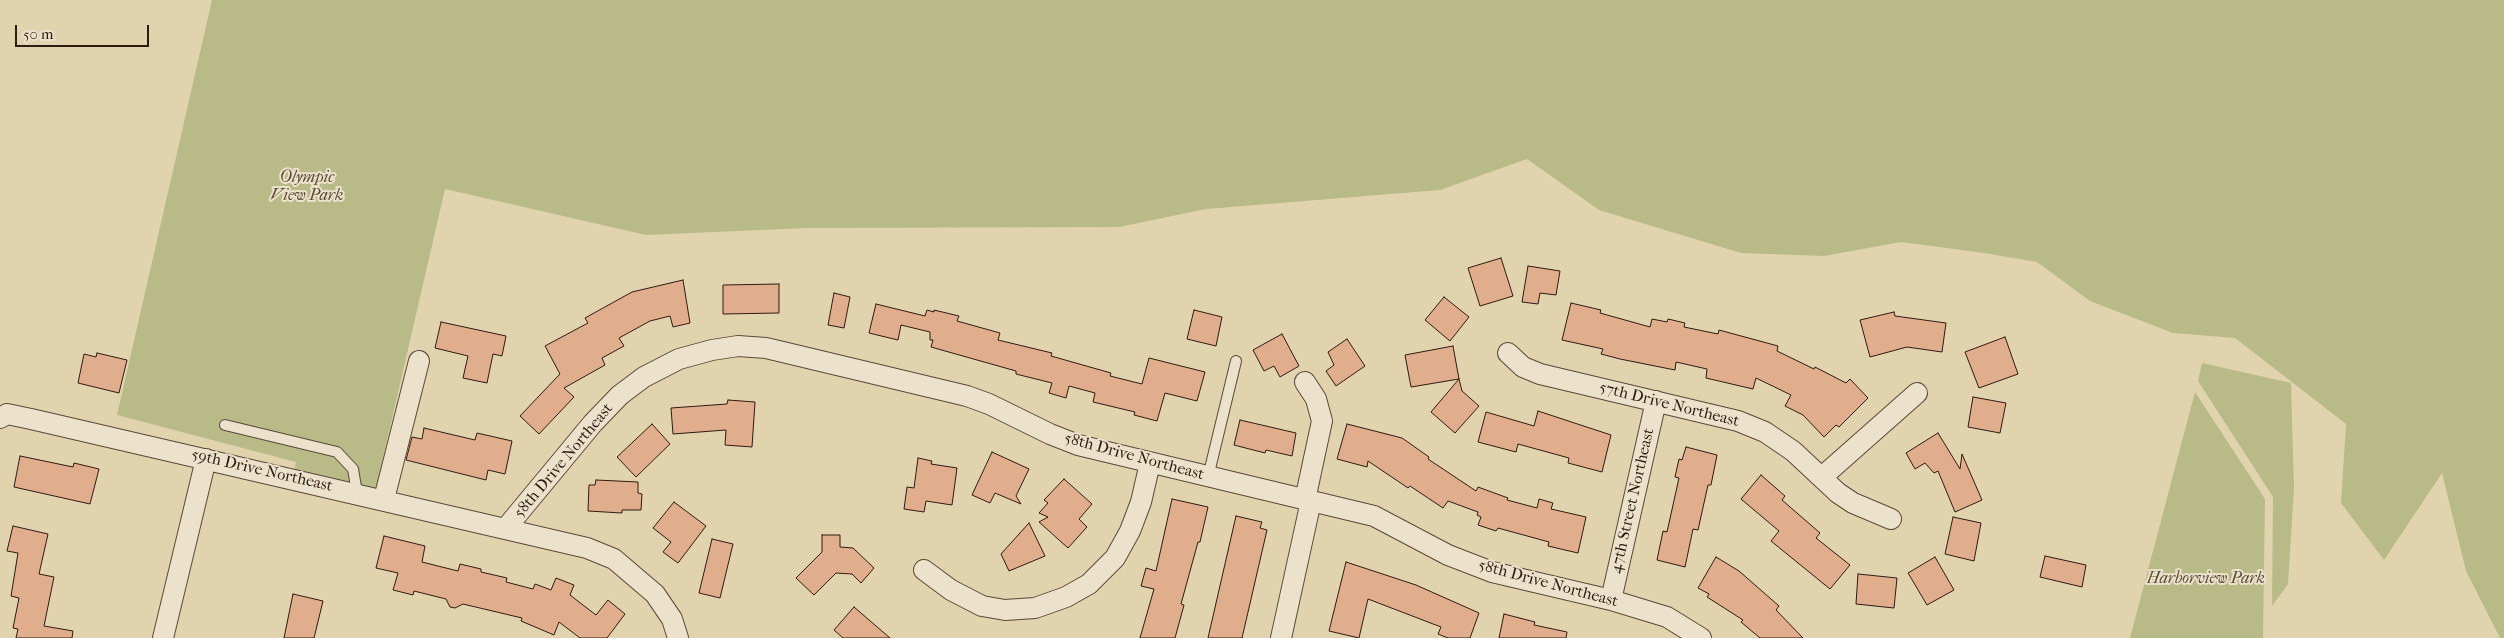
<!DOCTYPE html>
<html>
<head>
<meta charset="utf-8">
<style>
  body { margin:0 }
  #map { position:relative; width:2504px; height:638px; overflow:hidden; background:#e2d3af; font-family:"IM FELL French Canon",serif }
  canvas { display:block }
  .scale { position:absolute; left:15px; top:25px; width:134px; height:22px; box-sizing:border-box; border:2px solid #2e1a11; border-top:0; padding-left:6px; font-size:15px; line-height:18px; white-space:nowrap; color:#2e1a11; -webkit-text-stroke:4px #ece2cb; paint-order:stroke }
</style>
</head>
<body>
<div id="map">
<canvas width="2504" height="638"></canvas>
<div class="scale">50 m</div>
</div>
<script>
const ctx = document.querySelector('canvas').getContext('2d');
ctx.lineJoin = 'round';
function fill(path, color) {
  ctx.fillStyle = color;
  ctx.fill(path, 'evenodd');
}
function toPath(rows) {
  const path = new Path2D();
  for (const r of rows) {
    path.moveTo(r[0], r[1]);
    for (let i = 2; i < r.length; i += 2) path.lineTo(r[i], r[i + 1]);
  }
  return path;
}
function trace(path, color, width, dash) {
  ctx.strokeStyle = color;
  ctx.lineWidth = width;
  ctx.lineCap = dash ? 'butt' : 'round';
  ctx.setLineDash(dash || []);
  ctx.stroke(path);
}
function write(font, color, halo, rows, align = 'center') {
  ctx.font = font + ' "IM FELL French Canon",serif';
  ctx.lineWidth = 4;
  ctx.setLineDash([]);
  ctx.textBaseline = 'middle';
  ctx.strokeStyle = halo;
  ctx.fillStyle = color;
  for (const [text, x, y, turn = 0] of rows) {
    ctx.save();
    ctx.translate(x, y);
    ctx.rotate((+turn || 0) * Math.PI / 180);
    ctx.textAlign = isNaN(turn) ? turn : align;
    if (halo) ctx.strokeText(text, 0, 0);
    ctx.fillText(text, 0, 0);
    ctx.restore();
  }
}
fill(toPath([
  [212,0,2504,0,2504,638,2500,638,2466,571,2442,473,2384,560,2341,503,2346,424,2235,338,2173,333,2090,301,2037,262,1984,253,1901,242,1824,256,1741,253,1599,210,1527,159,1440,190,1206,209,1119,227,807,228,646,235,445,189,373,501,292,482,296,462,117,415],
  [2202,363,2291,383,2294,488,2288,584,2272,606,2273,497,2198,381],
  [2195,392,2265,499,2263,638,2130,638]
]), '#b8bb87');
const building = toPath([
  [1501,258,1513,296,1480,306,1468,268,1501,258],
  [1528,266,1560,271,1556,295,1540,293,1538,304,1522,302,1528,266],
  [683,280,690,323,673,327,670,316,650,321,619,338,624,346,602,358,605,365,564,388,574,397,539,434,520,416,560,374,545,346,588,323,585,318,632,292,683,280],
  [779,284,779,313,723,314,723,285,779,284],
  [834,293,850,297,844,328,828,325,834,293],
  [1444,297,1469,317,1450,341,1425,320,1444,297],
  [1571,303,1601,310,1600,313,1650,327,1652,319,1667,322,1668,319,1685,323,1684,327,1718,334,1719,330,1778,346,1777,351,1814,369,1815,367,1846,383,1850,379,1868,398,1839,427,1836,425,1824,437,1803,415,1785,406,1791,395,1756,378,1753,389,1706,378,1707,369,1676,362,1675,370,1620,359,1601,354,1603,349,1562,340,1571,303],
  [876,304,925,316,927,310,934,312,934,310,959,316,957,321,1000,333,998,340,1052,353,1051,356,1111,373,1110,376,1142,384,1149,358,1205,372,1197,401,1165,393,1157,421,1134,415,1135,412,1093,402,1095,393,1069,386,1066,398,1049,393,1052,383,1016,374,1016,371,931,347,933,340,930,340,930,332,901,325,898,340,869,333,876,304],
  [1194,310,1222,317,1216,346,1187,339,1194,310],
  [1894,312,1895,316,1946,323,1942,352,1907,347,1870,357,1860,320,1894,312],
  [441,322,506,336,502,356,493,354,487,383,463,378,468,356,435,348,441,322],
  [1282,334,1299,366,1280,377,1274,366,1264,371,1253,350,1282,334],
  [2005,337,2018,374,1979,388,1965,352,2005,337],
  [1347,339,1365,366,1336,386,1326,371,1334,365,1328,352,1347,339],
  [1453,346,1459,379,1411,387,1405,355,1453,346],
  [97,353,127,360,119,393,78,383,84,354,96,357,97,353],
  [1459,379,1462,391,1479,406,1455,433,1431,412,1459,379],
  [1973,397,2006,403,2000,433,1968,427,1973,397],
  [728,400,755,402,752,447,725,445,726,430,673,434,671,408,727,404,728,400],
  [1538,411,1611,435,1602,472,1568,463,1569,458,1518,444,1516,452,1478,442,1486,412,1534,426,1538,411],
  [1240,420,1296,433,1292,456,1266,450,1265,453,1234,445,1240,420],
  [652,424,670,444,636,477,617,457,652,424],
  [1347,424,1402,438,1429,457,1428,459,1476,491,1478,487,1508,498,1507,500,1537,508,1539,499,1553,503,1551,509,1586,517,1578,553,1548,546,1549,542,1498,528,1496,531,1478,525,1481,517,1477,515,1478,512,1448,501,1443,508,1410,486,1408,488,1368,461,1367,467,1337,459,1347,424],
  [424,428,475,440,477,433,512,441,505,474,488,470,486,480,406,460,412,437,422,439,424,428],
  [1938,433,1960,469,1962,454,1982,500,1955,512,1938,471,1934,473,1925,463,1915,469,1906,453,1938,433],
  [1686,447,1717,455,1711,485,1708,485,1698,530,1693,529,1685,567,1657,560,1663,531,1667,532,1679,478,1675,477,1679,459,1682,460,1686,447],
  [992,452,1029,469,1016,496,1021,504,995,493,990,503,972,495,992,452],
  [20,456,73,467,74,463,99,469,90,504,14,487,20,456],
  [918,458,932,461,931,464,957,468,952,505,926,501,924,512,904,509,907,487,914,488,918,458],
  [1761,475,1785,496,1782,500,1820,533,1816,538,1850,565,1830,589,1771,541,1779,531,1741,499,1761,475],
  [1064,479,1092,504,1079,519,1087,527,1068,548,1039,522,1048,517,1039,513,1048,503,1044,500,1064,479],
  [596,480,638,482,638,493,642,494,641,510,622,510,622,513,588,511,589,485,595,485,596,480],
  [1172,499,1208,507,1200,542,1198,542,1181,604,1184,605,1175,638,1140,638,1154,589,1141,586,1146,568,1156,571,1172,499],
  [674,502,706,526,678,563,663,552,671,542,653,528,674,502],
  [1236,516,1262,522,1260,528,1267,530,1242,638,1208,638,1236,516],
  [1953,517,1981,523,1974,561,1945,554,1953,517],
  [1029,523,1045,556,1009,571,1001,554,1029,523],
  [13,526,48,534,39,574,54,577,44,626,73,631,72,638,16,638,18,629,13,628,19,598,11,596,18,553,7,551,13,526],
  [822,535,840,535,840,547,853,548,874,568,861,583,852,574,836,573,814,595,796,578,822,552,822,535],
  [384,536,425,546,422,562,458,571,460,564,481,569,481,572,507,578,506,582,533,589,535,584,551,590,556,578,574,585,570,595,596,615,608,600,625,614,607,638,580,638,559,622,554,635,521,621,522,618,463,604,455,608,450,607,446,599,414,591,413,595,393,590,398,573,376,568,384,536],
  [712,539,733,544,720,598,699,593,712,539],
  [2045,556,2086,565,2082,587,2040,577,2045,556],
  [1716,557,1739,571,1779,606,1776,610,1803,638,1760,638,1741,622,1743,620,1707,597,1709,594,1698,588,1716,557],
  [1935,557,1954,590,1927,605,1908,573,1935,557],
  [1346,562,1416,585,1479,613,1470,638,1448,638,1438,634,1441,627,1368,599,1359,638,1329,631,1346,562],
  [1858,574,1897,578,1894,608,1856,604,1858,574],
  [293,594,323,601,314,638,284,638,293,594],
  [854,607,890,638,843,638,834,630,854,607],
  [1504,614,1535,622,1534,625,1567,632,1566,638,1499,638,1504,614]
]);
fill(building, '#e1ae8d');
trace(building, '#2e1a11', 1);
const service = toPath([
  [225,425,337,452,353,469,357,493],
  [1208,477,1236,361]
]);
const minor = toPath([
  [1508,353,1523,367,1540,374,1738,421,1765,432,1793,451,1838,493,1853,503,1891,519],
  [1305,382,1316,399,1322,421,1305,500],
  [0,418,7,414,31,419,587,548,614,559,655,594,672,619,678,638],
  [1822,477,1917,393],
  [384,499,419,361],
  [506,528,593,423,620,395,644,377,679,359,712,350,738,346,766,348,967,396,989,404,1050,434,1078,445,1374,516,1448,555,1492,572,1611,600,1667,617,1701,638],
  [924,570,951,590,982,606,1005,610,1035,608,1066,597,1089,584,1115,558,1130,531,1141,502,1150,463],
  [1611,600,1656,401],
  [163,638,206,459],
  [1281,638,1311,501]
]);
trace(service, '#5b4838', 12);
trace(minor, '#5b4838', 22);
trace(service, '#ece2cb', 10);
trace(minor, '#ece2cb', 20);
write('italic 16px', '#574a34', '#ece2cb', [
  ["Olympic",307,178],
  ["View Park",307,196],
  ["Harborview Park",2206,579]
]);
write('16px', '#2e1a11', '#ece2cb', [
  ["57th Drive Northeast",1669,405,14],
  ["58th Drive Northeast",1134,457,15],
  ["58th Drive Northeast",564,461,-50],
  ["59th Drive Northeast",262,471,13],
  ["47th Street Northeast",1633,501,-77],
  ["58th Drive Northeast",1548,584,15]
]);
</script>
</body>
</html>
